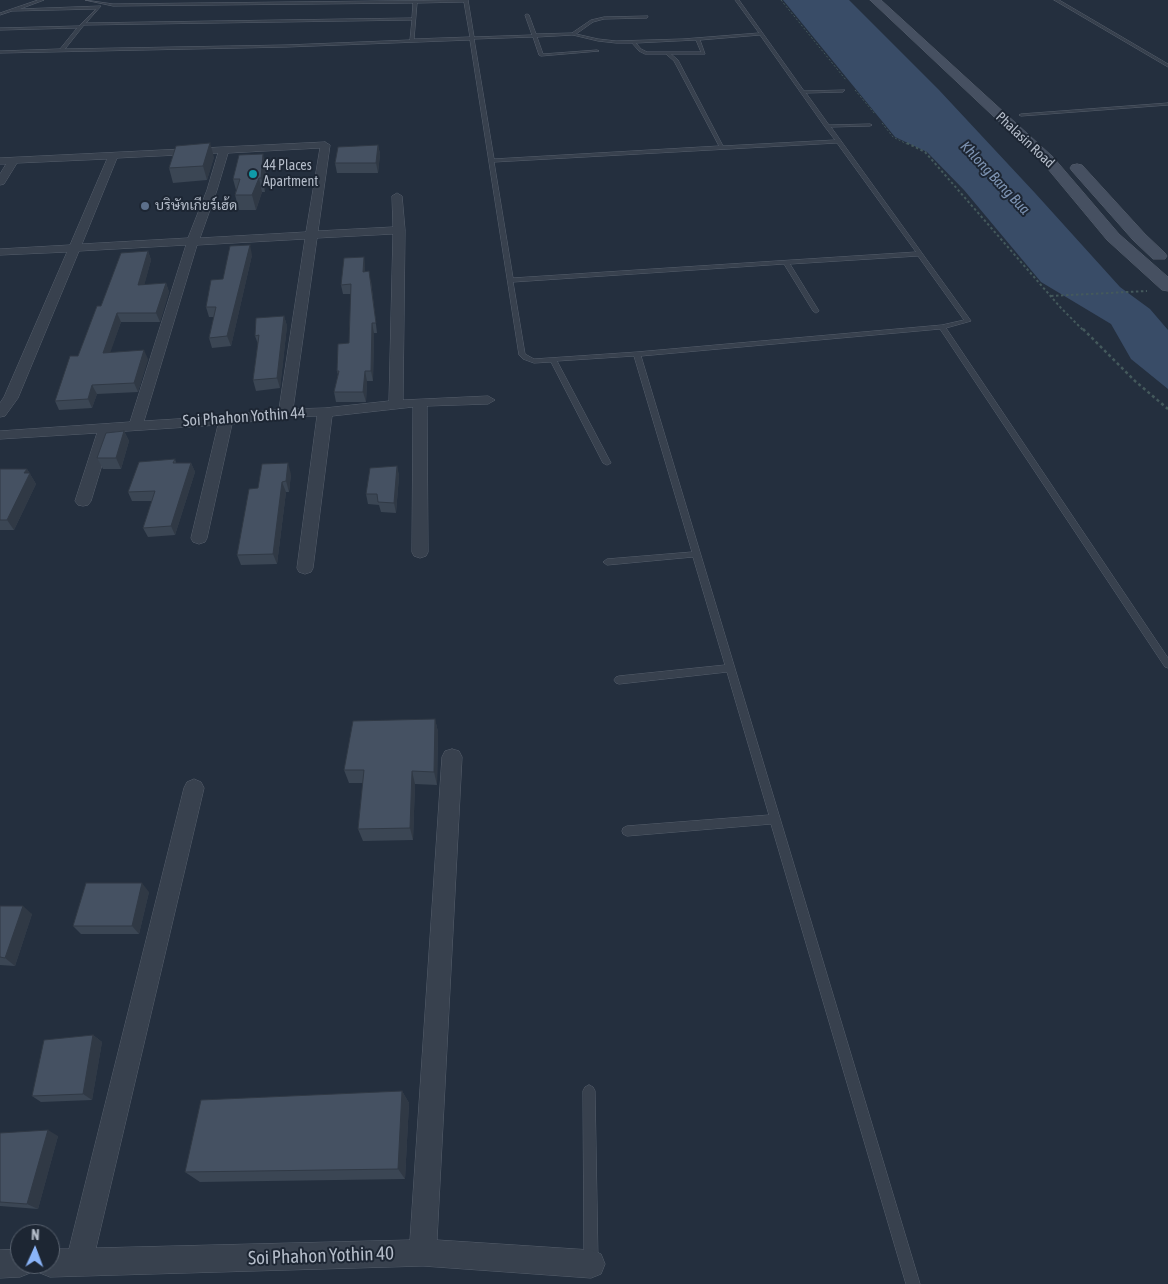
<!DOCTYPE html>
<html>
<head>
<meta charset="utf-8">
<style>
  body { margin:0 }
  #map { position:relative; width:1168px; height:1284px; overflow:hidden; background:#242f3e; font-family:"Asap Condensed",sans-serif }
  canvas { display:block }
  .north { position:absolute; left:10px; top:1224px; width:50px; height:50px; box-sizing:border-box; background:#1d2633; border:1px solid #59626f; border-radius:50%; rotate:2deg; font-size:14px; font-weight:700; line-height:20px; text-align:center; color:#b4bcc9 }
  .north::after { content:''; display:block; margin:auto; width:18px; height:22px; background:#8ab4f8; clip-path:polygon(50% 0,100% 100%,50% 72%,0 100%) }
</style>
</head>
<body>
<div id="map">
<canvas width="1168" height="1284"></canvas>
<div class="north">N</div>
</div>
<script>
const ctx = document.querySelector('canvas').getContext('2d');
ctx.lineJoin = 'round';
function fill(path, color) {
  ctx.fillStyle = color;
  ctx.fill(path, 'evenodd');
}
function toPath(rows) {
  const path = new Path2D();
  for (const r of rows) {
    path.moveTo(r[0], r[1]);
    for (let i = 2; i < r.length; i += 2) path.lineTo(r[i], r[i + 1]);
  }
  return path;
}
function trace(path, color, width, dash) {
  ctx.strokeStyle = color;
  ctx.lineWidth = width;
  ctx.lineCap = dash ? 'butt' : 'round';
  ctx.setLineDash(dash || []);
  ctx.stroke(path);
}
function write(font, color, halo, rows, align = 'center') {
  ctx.font = font + ' "Asap Condensed",Sarabun,sans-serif';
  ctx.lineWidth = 4;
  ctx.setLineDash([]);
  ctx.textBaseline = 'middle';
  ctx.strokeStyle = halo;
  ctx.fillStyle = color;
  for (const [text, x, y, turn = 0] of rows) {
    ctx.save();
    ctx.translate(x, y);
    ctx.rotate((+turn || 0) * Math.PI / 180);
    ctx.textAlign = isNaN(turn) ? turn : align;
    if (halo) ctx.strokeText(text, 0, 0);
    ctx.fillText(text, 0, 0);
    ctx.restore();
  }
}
fill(toPath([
  [783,0,849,0,939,90,1035,193,1120,287,1150,309,1168,330,1168,389,1131,359,1111,324,1041,282,964,190,927,152,895,137]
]), '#394c67');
const service = toPath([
  [38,0,44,0,20,9,101,6,86,23,412,18,413,3,113,6,85,0,113,4,468,0,474,37,532,35,525,15,527,14,529,15,536,34,572,33,591,20,604,17,648,16,647,18,604,19,593,22,576,34,598,39,616,41,683,39,759,33,735,0,739,0,804,91,845,90,843,92,806,93,829,125,870,124,872,125,870,126,831,127,971,321,946,328,1168,658,1168,668,1165,667,940,329,641,356,920,1284,906,1284,771,824,627,836,623,834,622,831,623,828,627,826,769,815,727,672,619,684,616,683,614,680,616,677,619,676,725,665,693,557,607,565,603,562,607,559,692,552,634,356,557,361,611,463,607,465,603,463,551,362,534,363,523,359,519,355,470,40,287,47,0,53,0,51,60,49,77,28,0,30,0,28,79,26,96,9,12,11,0,15,0,13,38,0],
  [464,2,470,37,414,39,417,3,464,2],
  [412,20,410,40,287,45,65,49,84,25,412,20],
  [573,35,598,41,616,43,632,43,639,51,645,54,666,54,674,61,719,146,494,159,474,39,533,37,539,55,541,56,599,51,597,50,543,54,537,37,573,35],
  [760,35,825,127,835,140,723,146,678,60,671,54,705,54,700,40,760,35],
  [696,40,701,52,647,52,641,49,636,43,696,40],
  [837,143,916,252,513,278,494,162,837,143],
  [918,256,964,320,942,325,637,352,534,359,525,354,513,282,784,264,813,311,816,313,819,311,790,264,918,256],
  [1054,0,1059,0,1168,64,1168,67,1054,0],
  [1168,103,1168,105,1021,116,1019,115,1021,114,1168,103],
  [589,1085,593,1087,595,1091,598,1261,596,1266,591,1268,586,1266,584,1261,583,1091,585,1087,589,1085]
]);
const minor = toPath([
  [325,142,330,145,318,231,393,227,392,196,397,193,402,196,405,230,403,400,488,396,495,400,488,404,427,406,428,552,426,556,420,558,414,556,412,552,413,407,332,416,313,568,311,572,305,574,299,572,297,568,317,416,285,417,232,424,207,538,205,542,199,544,193,542,191,538,218,425,112,432,91,501,88,505,83,506,78,505,75,501,97,433,0,439,0,431,130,422,186,245,79,251,18,398,5,416,0,417,0,403,4,397,67,252,0,255,0,249,70,245,107,159,17,163,4,184,0,185,0,174,6,164,0,164,0,158,325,142],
  [320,148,306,232,200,238,217,190,228,153,320,148],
  [218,153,207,190,188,238,82,244,117,158,218,153],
  [393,234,389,401,325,408,293,409,317,238,393,234],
  [305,239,279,409,226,416,144,421,197,245,305,239],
  [452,749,459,751,462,757,437,1240,591,1250,601,1254,605,1264,601,1274,591,1278,423,1266,50,1277,40,1273,37,1264,50,1264,50,1249,69,1249,184,788,187,782,194,779,201,782,204,788,96,1248,410,1240,442,757,445,751,452,749],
  [20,1249,20,1264,33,1264,30,1273,20,1277,0,1278,0,1250,20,1249]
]);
const secondary = toPath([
  [870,0,881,0,1053,157,1119,234,1168,277,1168,291,1162,290,1107,240,1043,163,870,0],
  [1077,164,1082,165,1145,234,1165,253,1167,256,1165,259,1153,259,1133,240,1072,171,1070,168,1072,165,1077,164]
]);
trace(service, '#565f6c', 1);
trace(minor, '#565f6c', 1);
trace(secondary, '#565f6c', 1);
trace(toPath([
  [781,0,846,80],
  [855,90,875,114],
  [882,123,893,137,909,145]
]), '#44595c', 1, [2, 2]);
trace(toPath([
  [907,143,925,152,1061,308,1084,331],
  [1051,296,1147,291]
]), '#44595c', 2, [2.5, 2.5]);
trace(toPath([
  [1083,329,1135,381,1168,409]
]), '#44595c', 2.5, [3, 3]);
fill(service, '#38414e');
fill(minor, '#38414e');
fill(secondary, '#465061');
fill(toPath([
  [378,145,380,154,378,173,337,173,335,163],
  [214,157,207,180,173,183,169,168],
  [266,168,265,192,262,192,256,210,239,210,235,195,236,190,233,179],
  [148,251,151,260,144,285,166,283,169,292,160,322,121,322,110,352,148,359,138,392,97,394,92,408,59,410,55,401,78,356,101,306],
  [252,255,231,346,212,348,209,338,214,317,209,317,206,307,223,279],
  [364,257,365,272,371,281,377,333,374,333,373,381,367,381,366,402,336,402,334,392,338,375,337,371,349,343,351,294,343,294,341,285],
  [284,316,287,326,280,388,256,391,253,380,258,344,255,336],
  [124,431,129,441,121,469,103,469,97,458],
  [175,459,176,463,191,463,195,472,175,535,148,537,143,528,152,501,132,501,128,492],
  [397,466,399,476,396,513,381,512,379,505,368,504,366,494],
  [0,469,27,469,36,484,14,530,0,530],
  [291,474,289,492,286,492,277,564,241,565,237,555,258,488],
  [435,719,438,732,437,785,415,784,413,840,363,841,358,829,363,783,349,783,344,770],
  [149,892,139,934,81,934,73,926],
  [0,906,32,914,15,966,0,965],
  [93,1035,102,1042,92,1100,41,1102,32,1096],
  [402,1091,409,1103,405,1179,200,1182,185,1172],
  [0,1133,58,1136,38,1209,0,1206]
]), '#3b4654');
fill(toPath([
  [210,143,214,157,207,180,203,166],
  [378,145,380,154,378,173,376,163],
  [263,154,266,168,265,192,261,178],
  [259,178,262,192,256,210,252,195],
  [250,245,252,255,231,346,227,336],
  [148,251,151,260,142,294,138,285],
  [364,257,365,267,365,281,363,272],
  [166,283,169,292,160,322,156,313],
  [117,313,121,322,107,362,103,353],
  [284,316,287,326,280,388,277,378],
  [372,323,374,333,373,381,371,371],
  [144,350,148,359,138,392,134,383],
  [365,371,367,381,366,402,363,392],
  [92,385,97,394,92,408,88,399],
  [124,431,129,441,121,469,116,458],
  [191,463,195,472,175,535,171,526],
  [288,463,291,474,289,492,286,481],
  [397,466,399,476,396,513,394,503],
  [27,469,36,484,14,530,7,520,24,473],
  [282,482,286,492,277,564,273,554],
  [435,719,438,732,437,785,434,772],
  [412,771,415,784,413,840,410,828],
  [142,883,149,892,139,934,132,926],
  [23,906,32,914,15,966,5,958],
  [93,1035,102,1042,92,1100,83,1094],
  [402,1091,409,1103,405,1179,398,1169],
  [48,1130,58,1136,38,1209,27,1204]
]), '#303945');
const building = toPath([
  [210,143,203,166,169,168,176,146,210,143],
  [378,145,376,163,335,163,338,147,378,145],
  [263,154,261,178,259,178,252,195,235,195,240,179,233,179,239,155,263,154],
  [250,245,227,336,209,338,216,307,206,307,211,280,223,279,230,246,250,245],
  [148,251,138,285,166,283,156,313,117,313,103,353,144,350,134,383,92,385,88,399,55,401,70,356,78,356,97,306,101,306,121,253,148,251],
  [364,257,363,272,369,271,376,323,372,323,371,371,365,371,363,392,334,392,339,371,337,371,338,344,349,343,351,284,341,285,344,258,364,257],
  [284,316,277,378,253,380,259,335,255,336,256,318,284,316],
  [124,431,116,458,97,458,106,433,124,431],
  [175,459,173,463,191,463,171,526,143,528,155,491,128,492,139,462,175,459],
  [288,463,286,481,282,482,273,554,237,555,249,489,258,488,262,464,288,463],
  [397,466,394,503,378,502,377,494,366,494,370,468,397,466],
  [0,469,27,469,24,473,30,473,7,520,0,520,0,469],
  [435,719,434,772,412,771,410,828,358,829,364,770,344,770,353,721,435,719],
  [86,883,142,883,132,926,73,926,86,883],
  [0,906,23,906,5,958,0,957,0,906],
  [93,1035,83,1094,32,1096,44,1040,93,1035],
  [402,1091,398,1169,185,1172,201,1100,402,1091],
  [48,1130,27,1204,0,1202,0,1133,48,1130]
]);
fill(building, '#455162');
trace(building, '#303945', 1);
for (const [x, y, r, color] of [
  [253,174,5,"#0f9aa8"],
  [145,206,5,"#5c6f8a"]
]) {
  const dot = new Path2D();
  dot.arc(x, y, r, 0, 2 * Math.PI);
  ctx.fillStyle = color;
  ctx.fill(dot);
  trace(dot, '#1d2633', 2);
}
write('14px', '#b4bcc9', '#1d2633', [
  ["Phalasin Road",1025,140,43]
]);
write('14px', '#b4bcc9', '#1d2633', [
  ["44 Places",263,166],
  ["Apartment",263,182],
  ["บริษัทเกียร์เฮ้ด",155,206]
], 'left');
write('italic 15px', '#7c92b1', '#1d2633', [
  ["Khlong Bang Bua",995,178,47]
]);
write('16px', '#b4bcc9', '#1d2633', [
  ["Soi Phahon Yothin 44",244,417,-4]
]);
write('19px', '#b4bcc9', '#1d2633', [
  ["Soi Phahon Yothin 40",321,1256,-2]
]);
</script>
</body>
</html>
